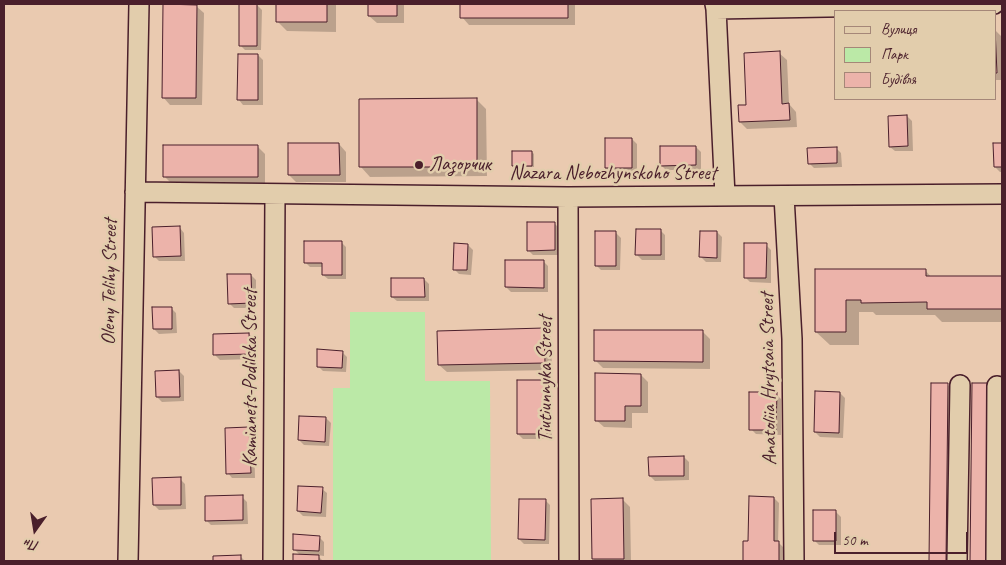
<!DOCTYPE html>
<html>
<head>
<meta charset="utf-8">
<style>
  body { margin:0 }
  #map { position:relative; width:1006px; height:565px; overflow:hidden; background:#eacab0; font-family:Caveat,sans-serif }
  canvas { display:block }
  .frame { position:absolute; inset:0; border:5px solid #4a1f2b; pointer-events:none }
  .legend { position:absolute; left:834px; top:10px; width:162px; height:90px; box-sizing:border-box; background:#e2cdac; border:1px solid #a58778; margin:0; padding:6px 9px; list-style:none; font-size:15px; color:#4a1f2b }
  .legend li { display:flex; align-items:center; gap:10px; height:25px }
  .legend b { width:25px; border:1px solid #a58778 }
  .north { position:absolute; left:10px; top:505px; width:50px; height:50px; -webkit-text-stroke:4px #e2cdac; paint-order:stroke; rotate:193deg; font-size:14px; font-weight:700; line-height:20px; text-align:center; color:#4a1f2b }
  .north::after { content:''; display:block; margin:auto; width:18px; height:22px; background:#4a1f2b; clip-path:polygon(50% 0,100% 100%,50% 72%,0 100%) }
  .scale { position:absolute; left:834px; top:532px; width:134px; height:22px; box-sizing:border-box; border:2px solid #4a1f2b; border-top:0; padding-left:6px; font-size:15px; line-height:18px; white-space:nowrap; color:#4a1f2b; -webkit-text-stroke:4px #e2cdac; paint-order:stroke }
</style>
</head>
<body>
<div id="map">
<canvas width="1006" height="565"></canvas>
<div class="frame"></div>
<ul class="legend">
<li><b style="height:6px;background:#e2cdac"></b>Вулиця</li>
<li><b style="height:14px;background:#bbe9a7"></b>Парк</li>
<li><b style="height:14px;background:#ecb3aa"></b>Будівля</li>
</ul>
<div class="north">Пн</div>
<div class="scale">50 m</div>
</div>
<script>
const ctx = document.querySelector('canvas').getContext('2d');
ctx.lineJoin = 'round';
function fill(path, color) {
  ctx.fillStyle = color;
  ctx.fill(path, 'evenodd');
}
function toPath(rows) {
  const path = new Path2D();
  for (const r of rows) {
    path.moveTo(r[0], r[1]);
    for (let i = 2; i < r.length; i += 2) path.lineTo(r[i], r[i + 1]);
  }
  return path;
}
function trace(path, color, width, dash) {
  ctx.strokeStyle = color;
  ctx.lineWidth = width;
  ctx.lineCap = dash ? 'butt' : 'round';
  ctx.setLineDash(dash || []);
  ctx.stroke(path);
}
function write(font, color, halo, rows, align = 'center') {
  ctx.font = font + ' Caveat,sans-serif';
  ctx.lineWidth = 5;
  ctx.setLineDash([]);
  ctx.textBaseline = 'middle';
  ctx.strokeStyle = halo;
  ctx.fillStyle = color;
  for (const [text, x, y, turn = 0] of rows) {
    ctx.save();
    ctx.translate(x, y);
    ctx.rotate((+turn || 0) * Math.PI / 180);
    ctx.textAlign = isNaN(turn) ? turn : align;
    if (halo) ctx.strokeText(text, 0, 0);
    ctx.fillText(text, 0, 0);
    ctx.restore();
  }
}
fill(toPath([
  [350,312,425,312,425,381,490,381,491,561,333,561,333,388,350,388]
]), '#bbe9a7');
fill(toPath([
  [277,4,336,4,336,32,287,31,277,21],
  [369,4,404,4,404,23,377,23,369,16],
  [462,4,575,4,575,25,469,25,462,17],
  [257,5,262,10,261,50,245,50,240,45],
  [196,6,204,13,202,105,170,105,163,97],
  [995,30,1002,37,1002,80,995,80],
  [779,53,787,60,789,104,796,112,797,127,747,129,740,122,747,106],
  [258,55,263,60,263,105,243,105,239,100],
  [477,100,486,109,487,176,370,177,361,167],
  [907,116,912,121,913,151,895,151,890,147],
  [632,139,637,144,637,173,611,173,606,168],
  [339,144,346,152,346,182,296,182,289,175],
  [994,144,1002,144,1002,172,1000,172,995,167],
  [257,146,265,154,265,184,172,184,165,177],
  [696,147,701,152,701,170,666,170,661,165],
  [836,148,841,153,842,167,814,168,809,163],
  [532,152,534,154,534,167,515,167,513,165],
  [554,223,559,228,559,255,533,255,528,250],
  [180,228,184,233,185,261,159,261,154,256],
  [660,230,665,235,665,260,642,260,637,255],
  [717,232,722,237,721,262,706,262,701,257],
  [616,233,621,238,620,270,601,270,596,265],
  [341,242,346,247,346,279,328,279,323,275,323,267,310,267,305,262],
  [468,245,473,250,471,275,459,274,454,269],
  [766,245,771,250,771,283,750,282,745,277],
  [543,261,548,266,548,292,511,292,506,287],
  [925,270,932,278,1002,278,1002,322,942,322,935,315,876,315,873,312,859,312,859,345,830,345,816,332,816,271],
  [251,275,256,280,256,308,234,308,229,303],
  [424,279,429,284,429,301,397,301,392,297],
  [171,308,176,313,177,333,159,334,154,329],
  [543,330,551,337,552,370,447,372,439,365],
  [703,332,710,339,710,369,603,368,595,360],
  [249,334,254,339,254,359,220,360,215,355],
  [342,352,347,357,346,372,323,371,318,366],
  [179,371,184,376,184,401,162,402,157,397],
  [641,375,648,382,648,413,632,413,632,428,604,427,596,420],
  [546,381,551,386,552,439,523,439,518,434],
  [933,384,948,385,950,387,947,561,930,561],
  [973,384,987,385,987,561,971,561],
  [840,393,845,398,843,438,820,437,815,432],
  [776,394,781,399,781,435,756,434,751,429],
  [326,418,331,423,329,446,304,445,299,440],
  [249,429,254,434,255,478,232,478,228,473],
  [684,457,689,462,689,480,655,481,650,476],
  [180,479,185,484,186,509,159,510,154,505],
  [322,489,327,493,326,517,303,516,298,511],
  [242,497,247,502,248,524,211,525,206,520],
  [774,498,779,503,778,542,783,547,783,561,744,561,745,542,750,542],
  [622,499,630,507,631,561,596,561,593,559],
  [545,500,550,505,549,544,524,544,519,539],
  [836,512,841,517,841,545,819,545,814,540],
  [319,537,324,542,324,556,317,555,323,561,294,561,294,555,300,555,294,549],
  [240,556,245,561,214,561,214,557]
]), '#0003');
const building = toPath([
  [163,4,197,5,196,98,162,98,163,4],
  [239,4,257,4,257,46,239,46,239,4],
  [276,4,327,4,327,22,276,22,276,4],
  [368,4,397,4,397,16,368,16,368,4],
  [460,4,568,4,568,18,460,18,460,4],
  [995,28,997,73,995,73,995,28],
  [780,51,782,104,789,103,790,120,739,122,738,105,746,105,744,53,780,51],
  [238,54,258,54,258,100,237,100,238,54],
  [477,98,477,167,359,167,359,99,477,98],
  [907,115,908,146,889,147,888,116,907,115],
  [605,138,632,138,632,168,605,168,605,138],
  [288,143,339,143,340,175,288,175,288,143],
  [993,143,1002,143,1002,167,994,167,993,143],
  [163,145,258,145,258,177,163,177,163,145],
  [660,146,696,146,696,165,660,166,660,146],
  [837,147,837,163,808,164,807,148,837,147],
  [512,151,532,151,532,166,512,166,512,151],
  [527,222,555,222,555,250,527,251,527,222],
  [180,226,181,256,153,257,152,227,180,226],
  [636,229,661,229,661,255,635,255,636,229],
  [595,231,616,231,616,266,595,266,595,231],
  [700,231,717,231,717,258,699,257,700,231],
  [304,241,342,241,342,275,322,275,322,263,304,263,304,241],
  [454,243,468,244,467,270,453,270,454,243],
  [744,243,767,243,766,278,744,278,744,243],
  [505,260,544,260,544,288,505,287,505,260],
  [815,269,926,269,926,276,1002,276,1002,309,927,309,927,302,861,303,861,300,846,300,846,332,815,332,815,269],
  [227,274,251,274,252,303,228,304,227,274],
  [391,278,424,278,425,297,391,297,391,278],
  [152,307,172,307,172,329,153,329,152,307],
  [544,328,545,363,438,365,437,331,544,328],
  [594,330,703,330,703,362,594,361,594,330],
  [249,333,250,354,213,355,213,334,249,333],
  [317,349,343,351,342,368,317,367,317,349],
  [179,370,180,397,156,397,155,371,179,370],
  [595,373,641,374,641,406,625,406,625,421,595,421,595,373],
  [517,380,547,380,547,434,517,434,517,380],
  [931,383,948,383,946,561,929,561,931,383],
  [972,383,988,383,986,561,970,561,972,383],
  [815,391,840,392,839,433,814,432,815,391],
  [749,392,777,392,776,430,749,430,749,392],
  [299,416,326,417,325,442,298,440,299,416],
  [249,427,251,473,226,474,225,428,249,427],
  [684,456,684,476,649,476,648,457,684,456],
  [181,477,181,505,153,505,152,478,181,477],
  [298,486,323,487,321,513,297,511,298,486],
  [243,495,243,520,205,521,205,496,243,495],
  [749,496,774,497,774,541,779,541,779,561,743,561,743,541,748,541,749,496],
  [623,498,624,559,592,559,591,499,623,498],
  [519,499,546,499,545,540,518,539,519,499],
  [813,510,836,510,836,541,813,541,813,510],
  [293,534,320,536,319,551,293,550,293,534],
  [293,554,319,555,319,561,293,561,293,554],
  [241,555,241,561,213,561,213,556,241,555]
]);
fill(building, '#ecb3aa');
trace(building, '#4a1f2b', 1);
const minor = toPath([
  [715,4,716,9,725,196],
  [716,9,994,4],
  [135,192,568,197,1002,194],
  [784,196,792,339,794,561],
  [568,197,569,561],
  [128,561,139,4],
  [273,561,275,194],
  [957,561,960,385],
  [996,561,997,386]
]);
trace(minor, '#4a1f2b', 22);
trace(minor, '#e2cdac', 19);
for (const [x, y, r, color] of [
  [419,165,5,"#4a1f2b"]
]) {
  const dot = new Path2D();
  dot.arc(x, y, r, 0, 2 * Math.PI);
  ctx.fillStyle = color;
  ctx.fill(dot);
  trace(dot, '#e2cdac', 2);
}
write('20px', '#4a1f2b', '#e2cdac', [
  ["Лазорчик",429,165]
], 'left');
write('20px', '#4a1f2b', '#e2cdac', [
  ["Nazara Nebozhynskoho Street",613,174],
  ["Oleny Telihy Street",110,282,-89],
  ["Kamianets-Podilska Street",251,378,-90],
  ["Tiutiunnyka Street",546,379,-90],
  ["Anatoliia Hrytsaia Street",769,379,-91]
]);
</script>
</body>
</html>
